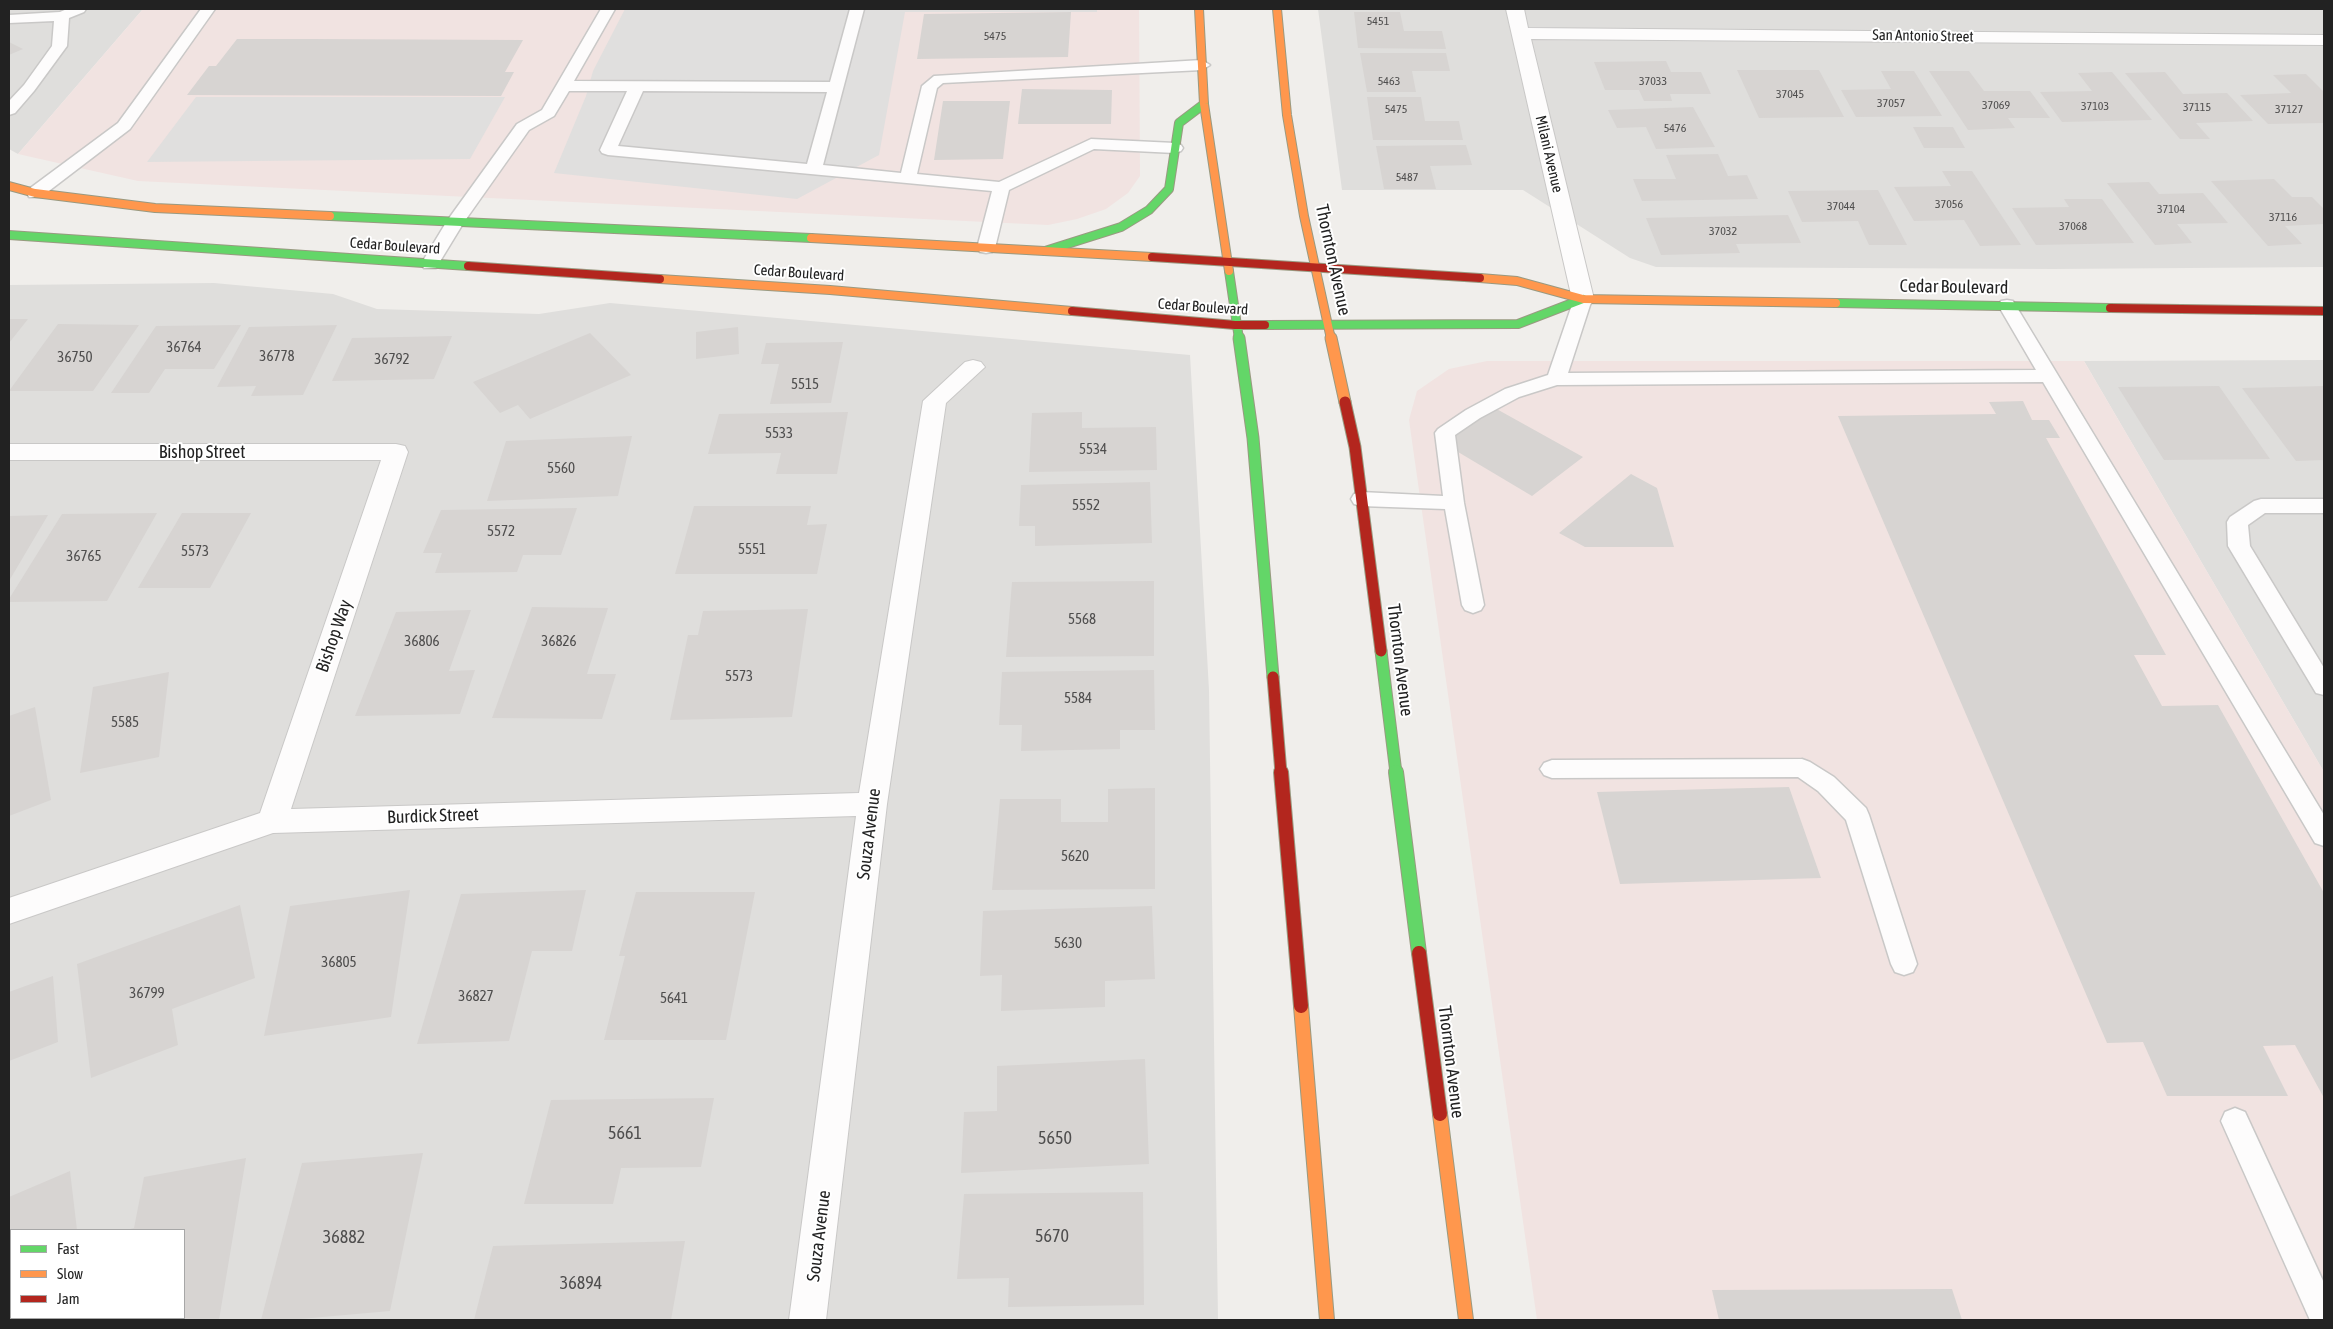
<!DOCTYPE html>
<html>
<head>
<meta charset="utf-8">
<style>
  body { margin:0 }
  #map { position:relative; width:2333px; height:1329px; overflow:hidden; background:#f0eeeb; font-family:"Asap Condensed",sans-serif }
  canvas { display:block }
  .frame { position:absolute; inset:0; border:10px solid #222; pointer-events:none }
  .legend { position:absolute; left:10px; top:1229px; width:175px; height:90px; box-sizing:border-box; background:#fff; border:1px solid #a7a7a7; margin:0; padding:6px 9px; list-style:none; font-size:15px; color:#222 }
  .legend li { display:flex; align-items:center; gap:10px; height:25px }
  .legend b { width:25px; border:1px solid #a7a7a7 }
</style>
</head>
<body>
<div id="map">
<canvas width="2333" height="1329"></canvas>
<div class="frame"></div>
<ul class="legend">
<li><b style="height:6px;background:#63d668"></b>Fast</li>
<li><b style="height:6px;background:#ff974d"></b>Slow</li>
<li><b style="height:6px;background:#b3261e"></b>Jam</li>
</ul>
</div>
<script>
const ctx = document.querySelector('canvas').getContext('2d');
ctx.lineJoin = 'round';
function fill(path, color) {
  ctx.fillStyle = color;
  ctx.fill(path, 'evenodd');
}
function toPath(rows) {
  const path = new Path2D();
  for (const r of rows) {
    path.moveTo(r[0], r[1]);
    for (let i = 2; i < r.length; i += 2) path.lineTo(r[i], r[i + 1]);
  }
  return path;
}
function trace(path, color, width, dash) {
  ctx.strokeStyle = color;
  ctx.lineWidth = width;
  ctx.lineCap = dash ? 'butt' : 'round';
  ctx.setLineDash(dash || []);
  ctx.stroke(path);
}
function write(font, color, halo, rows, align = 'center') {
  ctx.font = font + ' "Asap Condensed",sans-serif';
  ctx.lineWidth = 4;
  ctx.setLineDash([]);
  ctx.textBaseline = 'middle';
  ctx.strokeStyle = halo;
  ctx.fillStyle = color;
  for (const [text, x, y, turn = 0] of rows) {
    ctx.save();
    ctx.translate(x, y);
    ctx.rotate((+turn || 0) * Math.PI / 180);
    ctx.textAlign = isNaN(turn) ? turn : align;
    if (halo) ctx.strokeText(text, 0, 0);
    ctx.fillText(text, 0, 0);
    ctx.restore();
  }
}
fill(toPath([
  [9,9,143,9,18,154,9,149],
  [1318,9,2324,9,2324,267,2053,269,1656,267,1630,258,1523,190,1342,190],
  [214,283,333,294,377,309,539,314,610,303,1190,355,1209,690,1218,1320,9,1320,9,285],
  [11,1230,184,1230,184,1318,11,1318],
  [2324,360,2324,772,2084,361]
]), '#dfdedc');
fill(toPath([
  [143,9,1139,9,1140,176,1128,193,1106,209,1077,219,1048,225,138,181,18,154],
  [1487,361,2084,361,2324,772,2324,1320,1537,1320,1409,420,1417,391,1449,369]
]), '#f1e3e1');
fill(toPath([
  [625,9,1097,9,1097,12,905,12,879,155,797,199,554,173,586,96,593,71],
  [196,97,505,97,470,159,147,162]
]), '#e0dfde');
fill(toPath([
  [1071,12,1068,57,917,59,924,14],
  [1354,12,1400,12,1404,31,1442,31,1446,49,1358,48],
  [237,39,313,39,523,40,505,72,514,72,501,96,187,95,209,66,216,66],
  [9,42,23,49,9,55],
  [1360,53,1446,53,1450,71,1412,71,1416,92,1367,92],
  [1666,61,1671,72,1701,72,1711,94,1670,94,1672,101,1644,101,1639,90,1605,90,1594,62],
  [1737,70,1819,70,1844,117,1759,118],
  [1881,71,1914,71,1942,116,1856,117,1841,90,1891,89],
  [1929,71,1969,71,1984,91,2030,91,2050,118,2008,118,2015,128,1968,130],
  [2112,72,2152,120,2062,122,2040,92,2092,91,2078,73],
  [2165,72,2183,94,2227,93,2253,121,2196,123,2210,139,2180,139,2125,73],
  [2306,74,2324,92,2324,123,2268,124,2240,95,2291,93,2273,75],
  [1022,89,1112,90,1111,124,1018,124],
  [1367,97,1421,97,1425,121,1459,121,1463,140,1373,140],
  [943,101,1010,101,1003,159,934,160],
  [1693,107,1715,147,1656,149,1646,127,1617,128,1608,110],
  [1913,127,1953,127,1965,148,1924,148],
  [1466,145,1472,165,1430,166,1436,189,1384,189,1376,146],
  [1718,154,1728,176,1747,175,1758,199,1642,201,1633,179,1676,179,1666,155],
  [1942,171,1972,171,2021,245,1980,246,1964,220,1914,221,1894,187,1951,186],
  [2274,179,2292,197,2312,197,2324,209,2324,224,2285,226,2302,244,2268,246,2211,181],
  [2149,182,2159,194,2203,193,2228,223,2177,224,2192,243,2155,245,2107,183],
  [1878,190,1907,245,1869,245,1858,221,1802,222,1788,191],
  [2064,199,2102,199,2134,243,2036,245,2012,208,2069,207],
  [1788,215,1801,243,1736,244,1740,253,1661,255,1646,218],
  [9,319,28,319,9,343],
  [58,324,139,325,93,391,9,391],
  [241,325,214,369,165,369,149,393,111,393,156,326],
  [337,325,303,395,251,396,256,386,217,387,249,327],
  [738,327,739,354,696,359,696,332],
  [590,333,631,375,530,419,518,405,500,413,473,382],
  [452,336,434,379,332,381,352,338],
  [843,342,831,403,770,404,779,364,761,364,766,343],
  [2219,386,2270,459,2164,460,2118,387],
  [2324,386,2324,460,2296,461,2242,388],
  [2023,401,2032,420,2049,420,2060,438,2046,438,2166,655,2134,655,2162,706,2218,705,2324,893,2324,1098,2295,1045,2263,1046,2288,1096,2167,1096,2143,1042,2107,1043,1838,416,1996,414,1989,402],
  [1493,407,1583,457,1532,496,1443,443],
  [848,412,837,474,776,474,781,453,708,454,719,414],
  [1082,412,1082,428,1156,427,1157,470,1029,472,1032,413],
  [632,436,618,496,487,501,506,441],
  [1631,474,1657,488,1674,547,1585,547,1559,533],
  [1150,482,1152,543,1035,546,1035,526,1019,526,1021,485],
  [694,506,811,506,807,525,827,524,817,574,675,574],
  [577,508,561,555,523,555,517,572,435,573,442,553,423,553,441,510],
  [157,513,107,601,9,602,9,599,62,514],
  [182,513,251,513,210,588,138,588],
  [48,515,9,581,9,516],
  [1154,581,1154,656,1006,657,1012,582],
  [532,607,608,608,587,674,616,674,602,719,492,718],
  [808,609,792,717,670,720,688,635,698,635,703,611],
  [471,610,449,671,475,670,460,714,355,716,396,612],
  [1154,670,1155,730,1120,730,1120,749,1021,751,1022,725,999,725,1002,672],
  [169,672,159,757,80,773,93,687],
  [35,707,51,800,9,816,9,716],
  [1789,787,1821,878,1620,884,1597,792],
  [1155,788,1155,889,992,890,1000,799,1061,799,1061,822,1108,822,1108,789],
  [410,890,391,1017,264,1036,290,906],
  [586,890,572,951,532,951,509,1041,417,1044,461,894],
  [636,892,755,892,726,1040,604,1040,625,956,619,956],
  [240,905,255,978,172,1009,178,1045,91,1078,77,964],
  [1152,906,1155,979,1105,981,1105,1007,1001,1011,1002,975,980,976,983,911],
  [53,976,58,1042,9,1061,9,992],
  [1145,1059,1149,1164,961,1173,964,1112,997,1111,997,1066],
  [714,1098,701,1167,621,1168,613,1204,524,1204,551,1100],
  [423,1153,390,1311,289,1320,261,1320,302,1163],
  [246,1158,219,1320,122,1320,122,1318,184,1318,184,1230,126,1230,134,1228,144,1177],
  [70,1171,77,1230,11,1230,10,1307,9,1197],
  [1143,1192,1144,1305,1008,1307,1009,1278,957,1279,964,1194],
  [685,1241,671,1320,474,1320,493,1246],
  [1952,1289,1962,1320,1719,1320,1712,1290]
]), '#d7d4d2');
const lane = toPath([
  [67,9,86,9,84,12,69,18,67,46,34,91,15,113,9,115,9,101,24,85,52,46,54,21,9,23,9,15,60,12,67,9],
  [201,9,215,9,130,129,41,197,29,197,27,193,29,189,118,123,201,9],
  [601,9,615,9,574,81,830,82,850,9,864,9,823,165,901,173,922,86,934,76,1202,60,1210,65,1202,70,943,83,937,88,917,174,999,182,1091,139,1175,143,1181,145,1183,148,1181,151,1175,153,1094,149,1009,190,995,248,992,252,986,253,980,252,977,248,992,191,608,155,602,153,600,150,627,91,569,91,554,116,529,130,464,222,436,268,424,268,421,264,447,221,517,124,542,110,601,9],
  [643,91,827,92,807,164,618,146,643,91],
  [1583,294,1589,295,1592,299,1568,373,2036,370,1998,305,2001,301,2007,300,2013,301,2324,815,2324,846,2315,843,2043,382,1557,385,1519,397,1480,418,1455,435,1464,503,1484,605,1481,610,1473,613,1465,610,1462,605,1445,509,1361,506,1354,504,1351,499,1354,494,1361,492,1443,496,1435,433,1438,429,1466,410,1505,389,1548,375,1574,299,1577,295,1583,294],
  [2261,499,2324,499,2324,513,2265,513,2248,525,2250,546,2324,668,2324,695,2316,693,2228,546,2227,522,2230,517,2254,501,2261,499],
  [1802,759,1810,762,1834,777,1866,808,1869,815,1917,964,1913,972,1904,975,1895,972,1891,964,1846,820,1818,791,1798,777,1552,778,1544,775,1540,769,1544,763,1552,760,1802,759],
  [2235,1108,2245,1112,2324,1283,2324,1320,2310,1320,2221,1121,2225,1112,2235,1108]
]);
const street = toPath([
  [1506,9,1524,9,1528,28,2324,35,2324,45,1531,39,1594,299,1591,304,1583,306,1575,304,1572,299,1506,9],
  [973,360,981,362,985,367,946,403,887,804,826,1320,789,1320,856,816,273,833,9,924,9,898,260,813,381,460,9,460,9,444,396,444,405,446,408,452,291,809,859,793,923,401,965,362,973,360]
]);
const fastFar2 = toPath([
  [330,216,811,238],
  [9,235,468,266],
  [1045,251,1121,227,1149,210,1169,189,1179,123,1204,104],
  [1229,271,1239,339],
  [1836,303,2110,308],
  [1265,325,1518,324,1583,299]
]);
const fastFar1 = toPath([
  [1239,338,1253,438,1273,677],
  [1381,651,1396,773]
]);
const fast = toPath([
  [1396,772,1419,953]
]);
const slowFar2 = toPath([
  [1199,9,1204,104,1229,271],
  [1277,9,1287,115,1304,216,1331,339],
  [9,186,35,193,155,208,330,216],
  [811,238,1152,257],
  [1480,278,1517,281,1583,299,1836,303],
  [660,279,830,290,1072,311]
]);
const slowFar1 = toPath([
  [1331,338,1345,402]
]);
const slow = toPath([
  [1301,1006,1327,1320],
  [1440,1114,1466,1320]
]);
const jamFar2 = toPath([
  [1152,257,1480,278],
  [468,266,660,279],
  [2110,308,2324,311],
  [1072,311,1235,325,1265,325]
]);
const jamFar1 = toPath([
  [1345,402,1355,447,1381,651],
  [1273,677,1281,773]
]);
const jam = toPath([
  [1281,772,1301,1006],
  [1419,953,1440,1114]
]);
trace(lane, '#c9c8c7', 3);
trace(street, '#c9c8c7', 2);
trace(fastFar2, '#999a81', 10);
trace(fastFar1, '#999a81', 13);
trace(fast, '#999a81', 16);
trace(slowFar2, '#999a81', 10);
trace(slowFar1, '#999a81', 13);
trace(slow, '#999a81', 16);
trace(jamFar2, '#999a81', 10);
trace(jamFar1, '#999a81', 13);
trace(jam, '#999a81', 16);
fill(lane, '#fdfcfc');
fill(street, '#fdfcfc');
trace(fastFar2, '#63d668', 8);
trace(fastFar1, '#63d668', 11);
trace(fast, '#63d668', 14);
trace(slowFar2, '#ff974d', 8);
trace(slowFar1, '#ff974d', 11);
trace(slow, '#ff974d', 14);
trace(jamFar2, '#b3261e', 8);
trace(jamFar1, '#b3261e', 11);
trace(jam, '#b3261e', 14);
write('12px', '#4f4e4e', null, [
  ["5451",1378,21],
  ["5475",995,36],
  ["5463",1389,81],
  ["37033",1653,81],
  ["37045",1790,94],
  ["37057",1891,103],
  ["37069",1996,105],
  ["37103",2095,106],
  ["37115",2197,107],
  ["5475",1396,109],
  ["37127",2289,109],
  ["5476",1675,128],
  ["5487",1407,177],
  ["37056",1949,204],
  ["37044",1841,206],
  ["37104",2171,209],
  ["37116",2283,217],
  ["37068",2073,226],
  ["37032",1723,231]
]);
write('15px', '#222', '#fff', [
  ["San Antonio Street",1923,36,1],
  ["Milani Avenue",1549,154,77],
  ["Cedar Boulevard",395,246,4],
  ["Cedar Boulevard",799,273,4],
  ["Cedar Boulevard",1203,307,4]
]);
write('15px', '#4f4e4e', null, [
  ["36764",184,347],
  ["36778",277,356],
  ["36750",75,357],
  ["36792",392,359],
  ["5515",805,384],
  ["5533",779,433],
  ["5534",1093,449],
  ["5560",561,468],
  ["5552",1086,505],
  ["5572",501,531],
  ["5551",752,549],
  ["5573",195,551],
  ["36765",84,556],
  ["5568",1082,619],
  ["36806",422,641],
  ["36826",559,641],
  ["5573",739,676],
  ["5584",1078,698],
  ["5585",125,722],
  ["5620",1075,856],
  ["5630",1068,943],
  ["36805",339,962],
  ["36799",147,993],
  ["36827",476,996],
  ["5641",674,998]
]);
write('18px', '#222', '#fff', [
  ["Thornton Avenue",1333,260,78],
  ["Cedar Boulevard",1954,287,1],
  ["Bishop Street",202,452],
  ["Bishop Way",334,636,-71],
  ["Thornton Avenue",1400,660,83],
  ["Burdick Street",433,816,-2],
  ["Souza Avenue",869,834,-83],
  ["Thornton Avenue",1451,1062,83],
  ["Souza Avenue",819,1236,-83]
]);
write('18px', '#4f4e4e', null, [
  ["5661",625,1133],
  ["5650",1055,1138],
  ["5670",1052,1236],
  ["36882",344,1237],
  ["36894",581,1283]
]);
</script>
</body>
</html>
